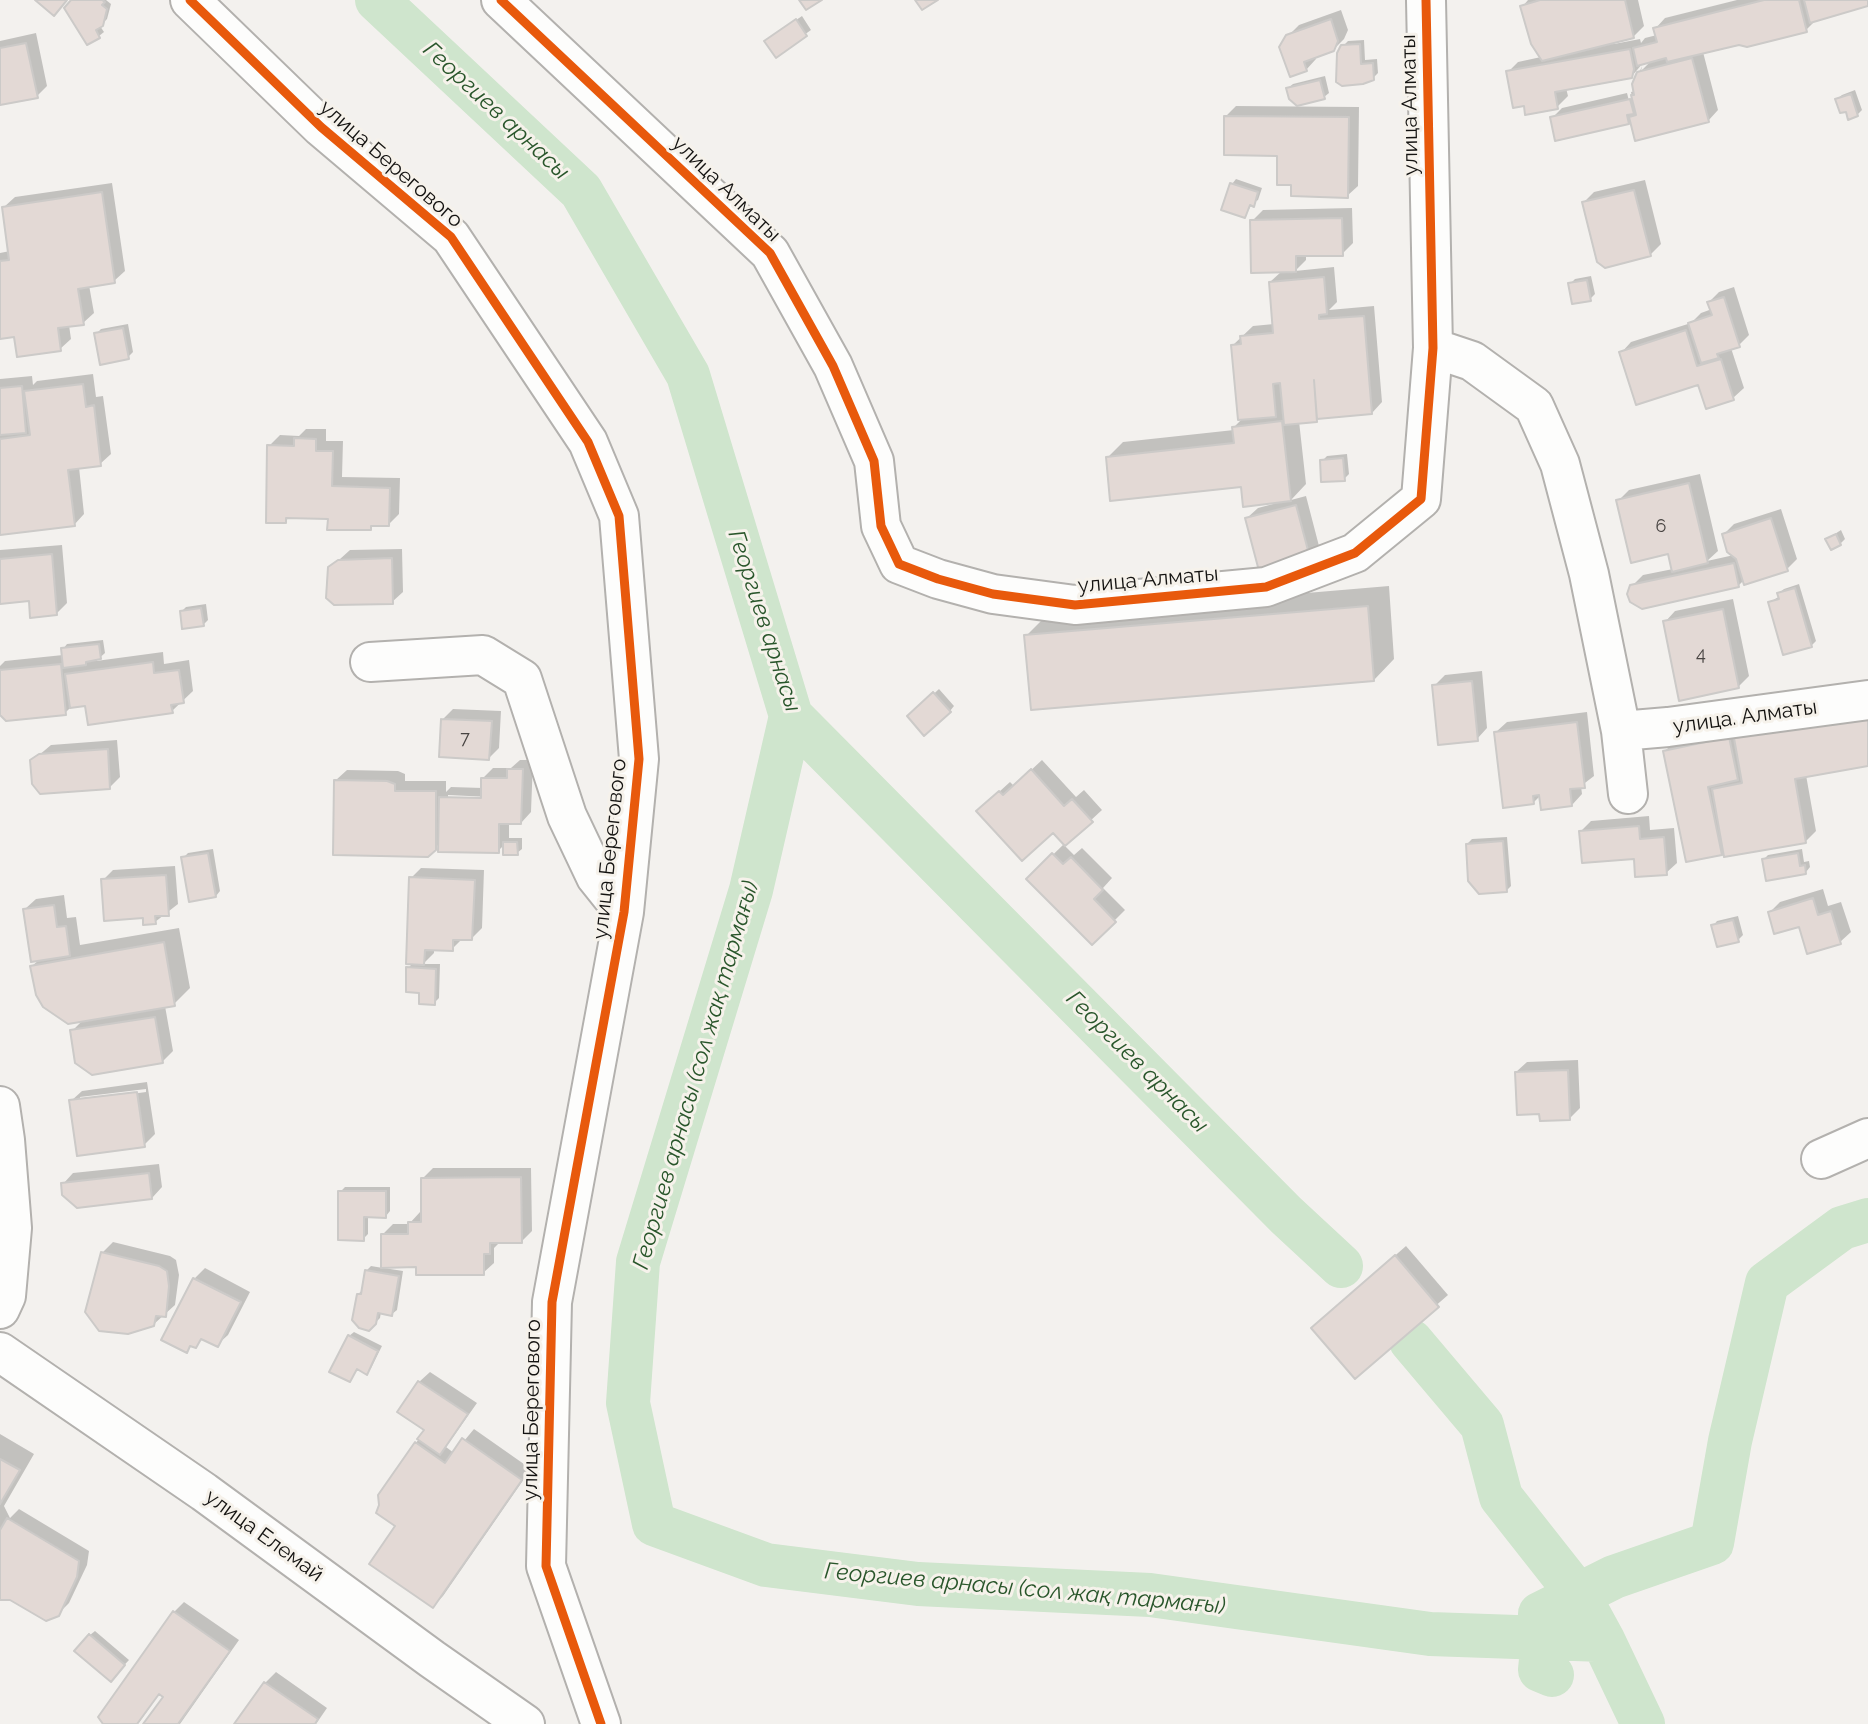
<!DOCTYPE html>
<html>
<head>
<meta charset="utf-8">
<style>
  body { margin:0 }
  canvas { display:block; background:#f3f1ee }
</style>
</head>
<body>
<canvas width="1868" height="1724"></canvas>
<script>
const ctx = document.querySelector('canvas').getContext('2d');
ctx.lineJoin = 'round';
function fill(path, color) {
  ctx.fillStyle = color;
  ctx.fill(path, 'evenodd');
}
function toPath(rows) {
  const path = new Path2D();
  for (const r of rows) {
    path.moveTo(r[0], r[1]);
    for (let i = 2; i < r.length; i += 2) path.lineTo(r[i], r[i + 1]);
  }
  return path;
}
function trace(path, color, width, dash) {
  ctx.strokeStyle = color;
  ctx.lineWidth = width;
  ctx.lineCap = dash ? 'butt' : 'round';
  ctx.setLineDash(dash || []);
  ctx.stroke(path);
}
function write(font, color, halo, rows, align = 'center') {
  ctx.font = font + ' Raleway,sans-serif';
  ctx.lineWidth = 6;
  ctx.setLineDash([]);
  ctx.textBaseline = 'middle';
  ctx.strokeStyle = halo;
  ctx.fillStyle = color;
  for (const [text, x, y, turn = 0] of rows) {
    ctx.save();
    ctx.translate(x, y);
    ctx.rotate((+turn || 0) * Math.PI / 180);
    ctx.textAlign = isNaN(turn) ? turn : align;
    if (halo) ctx.strokeText(text, 0, 0);
    ctx.fillText(text, 0, 0);
    ctx.restore();
  }
}
fill(toPath([
  [73,0,106,0,111,4,107,19,100,26,104,32,99,36],
  [1528,0,1638,0,1644,26,1634,36,1613,41,1614,44,1640,39,1641,43,1645,38,1657,35,1655,29,1665,18,1737,0,1868,0,1868,4,1817,19,1806,30,1703,52,1718,110,1708,121,1632,119,1629,122,1552,118,1562,108,1627,93,1632,113,1635,110,1631,92,1635,91,1634,85,1642,66,1641,71,1652,60,1643,63,1632,76,1566,88,1568,96,1557,107,1525,104,1508,72,1518,62,1541,57,1522,7],
  [1341,10,1348,30,1344,39,1333,50,1315,56,1316,59,1306,70,1288,36,1299,25],
  [802,16,811,30,776,55,771,37],
  [36,33,47,86,37,96,0,104,0,41],
  [1364,40,1365,60,1377,59,1378,73,1373,78,1343,46,1348,41],
  [1325,76,1329,93,1324,97,1288,88,1293,84],
  [1855,90,1862,110,1857,115,1837,99,1842,95],
  [1236,106,1359,107,1358,186,1347,196,1293,184,1278,154,1225,117],
  [1236,179,1262,188,1258,200,1252,204,1245,216,1232,184],
  [1645,180,1661,244,1650,255,1584,202,1594,192],
  [112,183,125,271,114,281,89,285,94,313,83,323,69,325,71,339,60,349,16,335,0,338,0,253,10,251,4,207,15,197],
  [1352,208,1353,243,1342,254,1306,254,1306,260,1295,271,1334,267,1337,302,1329,310,1374,306,1382,402,1372,413,1299,421,1306,484,1291,500,1306,496,1319,546,1309,556,1247,518,1258,508,1273,504,1242,485,1108,457,1123,442,1234,430,1234,427,1243,418,1233,345,1253,326,1274,324,1270,282,1282,271,1252,221,1263,210],
  [1591,276,1595,294,1590,299,1570,284,1575,279],
  [1734,287,1749,335,1739,345,1731,348,1744,388,1733,398,1621,353,1631,342,1691,323,1701,313,1712,309,1709,302,1719,292],
  [128,324,133,352,128,357,96,334,101,329],
  [93,374,96,397,103,396,111,454,100,464,79,467,84,514,74,525,0,533,0,379,32,376,33,385,37,381],
  [306,429,326,429,326,441,343,441,342,477,400,478,399,514,389,524,374,524,370,529,330,518,290,516,285,522,269,446,280,435,299,436],
  [1347,454,1349,474,1344,479,1322,461,1327,456],
  [1700,474,1718,551,1707,561,1734,555,1724,534,1734,524,1781,509,1797,559,1787,569,1744,580,1738,586,1632,586,1643,575,1673,569,1670,552,1618,501,1629,490],
  [1841,530,1845,539,1840,544,1827,539],
  [62,545,67,603,56,614,31,599,0,602,0,550],
  [402,549,403,592,392,602,330,568,350,550],
  [1799,584,1816,641,1811,646,1770,602,1780,596,1779,593,1784,589],
  [1389,586,1394,659,1374,680,1026,636,1047,615],
  [1733,599,1749,676,1738,687,1665,622,1675,611],
  [206,604,208,620,203,625,182,611,186,607],
  [103,640,105,653,96,661,163,652,164,664,189,660,193,691,172,711,87,704,72,706,65,713,0,713,0,666,5,661,63,655,63,649,67,644],
  [1482,671,1487,728,1477,739,1434,686,1445,675],
  [939,689,954,706,950,711,909,717],
  [1868,707,1868,764,1806,775,1816,831,1806,841,1725,850,1721,853,1665,751,1675,741],
  [453,709,501,711,499,748,489,758,443,719],
  [1587,712,1594,776,1581,786,1582,794,1572,805,1541,795,1533,803,1496,732,1507,722],
  [117,740,120,777,109,788,32,761,51,745],
  [520,760,533,760,531,812,521,823,509,823,509,838,522,838,522,849,517,853,505,844,498,851,440,843,427,856,336,780,347,770,398,771,405,774,405,781,446,781,446,792,451,787,483,788,483,778,493,768,511,768],
  [448,795,489,797,489,800,448,799],
  [1042,760,1076,797,1084,790,1102,810,1064,845,1074,855,1082,848,1112,878,1103,888,1125,910,1092,943,1028,879,1065,843,1053,831,989,801,1010,782,1014,786],
  [1649,816,1650,830,1674,828,1677,863,1666,873,1581,831,1591,821],
  [1507,837,1511,886,1506,891,1467,844,1472,839],
  [213,849,220,891,216,896,183,858,188,853],
  [1802,849,1804,862,1809,861,1810,867,1806,872,1763,860,1768,855],
  [175,866,178,904,155,922,103,880,113,870],
  [421,868,484,870,482,928,471,939,463,938,452,949,434,949,434,953,423,964,440,964,439,998,434,1003,420,991,408,968,413,963,411,878],
  [1823,889,1828,906,1841,902,1851,932,1840,942,1770,912,1780,902],
  [64,895,67,918,76,917,80,945,179,928,190,988,174,1004,165,1006,173,1051,162,1062,72,1031,83,1020,32,966,40,959,25,909,36,899],
  [1738,916,1743,935,1738,940,1713,926,1717,921],
  [1578,1060,1580,1108,1570,1118,1541,1112,1516,1072,1527,1062],
  [147,1082,155,1134,144,1145,71,1101,82,1091],
  [146,1089,146,1092,80,1101,80,1097],
  [159,1164,162,1187,152,1198,63,1184,73,1173],
  [433,1168,531,1168,532,1231,521,1242,500,1242,494,1248,494,1263,483,1273,417,1266,384,1266,384,1268,403,1271,397,1310,392,1314,381,1312,380,1318,369,1329,358,1294,364,1289,366,1271,371,1266,383,1268,383,1234,393,1224,409,1224,420,1212,423,1212,422,1179],
  [345,1187,390,1187,390,1211,386,1216,368,1216,368,1234,363,1239,340,1192],
  [113,1242,170,1256,176,1260,179,1275,175,1305,154,1324,102,1253],
  [1406,1246,1448,1295,1355,1376,1324,1318],
  [205,1268,250,1292,228,1335,217,1345,204,1338,195,1346,192,1345,186,1350,194,1279],
  [354,1332,382,1346,371,1368,366,1372,358,1368,350,1380,349,1336],
  [430,1372,477,1403,446,1447,454,1453,474,1429,531,1469,443,1596,433,1606,397,1526,416,1443,426,1429,399,1412,419,1382],
  [0,1434,34,1454,4,1506,10,1518,19,1509,89,1551,87,1565,69,1603,58,1614,0,1597],
  [184,1602,239,1640,180,1724,145,1724,165,1696,160,1693,138,1724,105,1724,174,1612],
  [95,1631,129,1660,115,1675,90,1635],
  [276,1672,327,1708,316,1724,236,1724,265,1683]
]), '#0003');
trace(toPath([
  [377,0,581,191,688,375,791,716,1286,1215,1341,1266],
  [791,716,751,890,638,1262,628,1403,654,1524,766,1565,918,1584,1150,1595,1430,1634,1603,1640],
  [1411,1341,1482,1425,1501,1497,1579,1596,1603,1640,1643,1724],
  [1552,1675,1540,1670,1543,1638,1540,1614,1614,1577,1712,1543,1730,1441,1767,1283,1842,1228,1868,1220]
]), '#cfe5cd', 44);
const building = toPath([
  [35,0,67,0,54,16,35,0],
  [71,0,102,0,105,2,102,5,107,9,103,26,96,30,100,38,87,45,64,8,71,0],
  [799,0,822,0,806,10,799,0],
  [915,0,938,0,922,10,915,0],
  [1540,0,1625,0,1634,38,1542,61,1531,44,1520,6,1540,0],
  [1764,0,1799,0,1807,32,1747,47,1739,45,1667,62,1666,58,1637,66,1633,48,1657,42,1653,28,1764,0],
  [1804,0,1868,0,1868,6,1810,23,1804,0],
  [796,19,807,36,776,58,764,41,796,19],
  [1331,19,1338,41,1334,51,1304,62,1307,71,1290,77,1279,47,1286,35,1331,19],
  [26,43,38,98,0,105,0,48,26,43],
  [1360,44,1361,64,1373,63,1374,80,1363,84,1342,86,1336,82,1337,53,1341,45,1360,44],
  [1630,49,1634,69,1632,78,1555,92,1558,109,1525,115,1524,106,1513,108,1506,71,1630,49],
  [1692,58,1709,122,1635,141,1629,117,1636,115,1631,95,1634,95,1632,84,1637,72,1692,58],
  [1320,80,1325,99,1297,106,1289,99,1286,88,1320,80],
  [1851,94,1858,116,1848,120,1846,112,1840,113,1835,99,1851,94],
  [1630,99,1634,114,1627,115,1629,124,1555,141,1550,117,1630,99],
  [1224,116,1349,117,1348,198,1291,196,1291,185,1277,185,1277,156,1224,155,1224,116],
  [1230,183,1258,192,1254,207,1250,205,1245,218,1221,210,1230,183],
  [1634,190,1651,256,1605,268,1597,262,1582,202,1634,190],
  [102,192,115,283,78,289,84,325,58,328,61,351,17,357,14,337,0,339,0,261,9,260,2,207,102,192],
  [1342,218,1343,256,1296,256,1296,272,1251,273,1250,220,1342,218],
  [1324,277,1327,314,1319,315,1319,319,1364,316,1372,414,1317,419,1314,380,1317,422,1284,425,1280,383,1273,384,1276,417,1238,420,1231,345,1241,344,1240,336,1273,333,1269,282,1324,277],
  [1587,280,1591,301,1572,304,1568,283,1587,280],
  [1724,297,1740,347,1717,354,1719,358,1701,363,1688,323,1712,315,1707,302,1724,297],
  [123,328,129,359,100,365,94,333,123,328],
  [1686,330,1697,366,1721,359,1734,400,1706,409,1698,385,1636,405,1619,352,1686,330],
  [83,384,86,407,94,405,101,466,68,470,75,526,0,535,0,439,30,435,24,391,83,384],
  [22,386,26,433,0,435,0,388,22,386],
  [1282,421,1291,501,1243,507,1241,487,1110,501,1106,457,1234,443,1232,427,1282,421],
  [294,438,316,439,316,451,333,451,332,486,390,488,389,526,371,526,371,530,327,530,328,519,286,518,286,523,266,523,267,445,294,446,294,438],
  [1343,458,1345,481,1321,482,1320,460,1343,458],
  [1689,483,1708,563,1672,572,1668,554,1631,563,1616,500,1689,483],
  [1296,505,1310,558,1259,571,1245,518,1296,505],
  [1771,518,1788,571,1744,585,1736,559,1727,552,1722,534,1771,518],
  [1836,534,1841,545,1831,550,1825,539,1836,534],
  [52,554,57,615,30,618,29,601,0,604,0,559,52,554],
  [392,558,393,604,334,605,326,598,328,567,338,560,392,558],
  [1734,563,1739,587,1642,609,1630,602,1627,594,1630,585,1734,563],
  [1795,588,1812,647,1783,655,1768,602,1779,599,1777,593,1795,588],
  [1368,606,1374,681,1031,710,1024,635,1368,606],
  [201,608,204,626,182,629,180,611,201,608],
  [1723,609,1739,688,1679,701,1663,621,1723,609],
  [99,644,101,659,86,662,86,665,63,668,61,648,99,644],
  [153,662,154,673,179,670,184,703,171,705,173,713,88,725,85,706,70,708,65,674,153,662],
  [61,664,66,715,6,721,0,715,0,670,61,664],
  [1472,681,1478,741,1438,745,1432,685,1472,681],
  [933,692,951,712,924,736,907,716,933,692],
  [1868,715,1868,766,1795,779,1806,843,1724,857,1712,789,1742,783,1734,738,1868,715],
  [441,719,492,721,489,760,439,757,441,719],
  [1577,722,1585,788,1570,789,1572,806,1541,810,1539,795,1533,796,1534,804,1503,808,1494,732,1577,722],
  [1729,737,1738,780,1708,787,1722,855,1686,862,1663,751,1729,737],
  [108,749,110,789,40,794,32,784,30,760,39,754,108,749],
  [507,769,523,769,521,824,499,824,499,853,438,852,439,797,481,798,481,778,507,778,507,769],
  [1031,769,1064,806,1072,799,1093,822,1065,846,1053,833,1022,861,976,811,999,791,1003,795,1031,769],
  [334,780,387,781,395,784,395,791,436,791,436,850,428,857,333,855,334,780],
  [1639,826,1640,839,1664,837,1667,875,1635,877,1634,859,1582,863,1579,831,1639,826],
  [1503,841,1507,892,1479,894,1468,881,1466,844,1503,841],
  [503,842,517,842,518,855,503,855,503,842],
  [208,853,216,897,189,902,181,857,208,853],
  [1052,853,1063,864,1071,857,1103,890,1094,899,1116,922,1092,945,1026,879,1052,853],
  [1798,853,1800,866,1805,865,1806,874,1766,881,1762,859,1798,853],
  [166,875,169,916,155,916,156,924,143,925,143,918,104,921,101,879,166,875],
  [409,877,475,880,472,940,453,940,453,951,425,950,424,965,406,964,409,877],
  [1813,898,1818,915,1831,911,1841,944,1807,954,1799,927,1774,934,1768,912,1813,898],
  [54,905,57,927,66,926,70,956,31,962,23,909,54,905],
  [1733,920,1739,942,1717,947,1711,925,1733,920],
  [164,942,175,1006,68,1024,43,1007,36,995,30,966,164,942],
  [406,967,436,969,435,1005,419,1004,419,993,406,992,406,967],
  [155,1017,163,1063,92,1075,75,1063,70,1030,155,1017],
  [1568,1070,1570,1120,1540,1121,1539,1114,1517,1115,1515,1072,1568,1070],
  [137,1092,145,1147,77,1156,69,1100,137,1092],
  [149,1173,152,1199,77,1208,62,1195,61,1183,149,1173],
  [521,1177,522,1243,490,1243,490,1254,484,1254,484,1275,416,1275,416,1267,381,1268,381,1234,408,1234,408,1222,421,1222,421,1178,521,1177],
  [338,1191,386,1191,386,1218,364,1217,364,1241,338,1240,338,1191],
  [101,1252,159,1266,167,1271,169,1286,166,1317,156,1316,154,1326,128,1334,99,1331,85,1312,101,1252],
  [1395,1255,1439,1307,1355,1379,1311,1328,1395,1255],
  [365,1270,399,1276,392,1316,378,1313,376,1324,369,1331,359,1328,352,1320,357,1294,361,1294,365,1270],
  [193,1278,241,1302,218,1347,201,1339,196,1348,190,1346,187,1353,161,1340,193,1278],
  [348,1335,378,1351,367,1375,357,1369,350,1382,329,1372,348,1335],
  [418,1381,468,1414,440,1455,417,1439,424,1430,397,1412,418,1381],
  [462,1438,522,1480,433,1608,369,1564,395,1526,376,1513,379,1505,378,1495,415,1442,445,1463,462,1438],
  [0,1459,20,1470,0,1504,0,1459],
  [7,1518,79,1561,77,1577,59,1616,46,1621,10,1600,0,1600,0,1530,7,1518],
  [173,1611,230,1651,178,1724,143,1724,163,1697,159,1694,137,1724,103,1724,98,1717,173,1611],
  [89,1634,125,1665,111,1682,74,1651,89,1634],
  [264,1682,318,1719,315,1724,234,1724,264,1682]
]);
fill(building, '#e3d9d5');
trace(building, '#cccac8', 2);
const street = toPath([
  [190,0,321,127,451,237,588,442,619,516,639,759,624,912,552,1302,546,1566,601,1724],
  [501,0,770,253,833,366,874,461,881,526,899,564,938,579,993,594,1075,605,1266,587,1355,553,1421,499,1433,348,1426,0],
  [1433,348,1472,361,1534,406,1560,464,1589,574,1621,731,1628,794],
  [370,662,483,655,522,679,567,816,596,877,624,912],
  [1621,731,1668,727,1868,700],
  [0,1106,5,1140,12,1228,6,1296,0,1309],
  [1821,1159,1868,1138]
]);
const secondary = toPath([
  [0,1352,204,1492,432,1659,525,1724]
]);
trace(street, '#b3b1ae', 42);
trace(secondary, '#b3b1ae', 42);
trace(street, '#fdfdfc', 38);
trace(secondary, '#fdfdfc', 38);
trace(toPath([
  [190,0,321,127,451,237,588,442,619,516,639,759,624,912,552,1302,546,1566,601,1724],
  [501,0,770,253,833,366,874,461,881,526,899,564,938,579,993,594,1075,605,1266,587,1355,553,1421,499,1433,348,1426,0]
]), '#e8590c', 9);
write('18px', '#484442', null, [
  ["6",1661,527],
  ["4",1701,655],
  ["7",465,739]
]);
write('21px', '#141311', '#f6f2eb', [
  ["улица Алматы",1410,105,-91],
  ["улица Берегового",391,164,41],
  ["улица Алматы",726,189,44],
  ["улица Алматы",1148,580,-5],
  ["улица. Алматы",1745,717,-8],
  ["улица Берегового",610,849,-84],
  ["улица Берегового",532,1410,-89],
  ["улица Елемай",264,1536,36]
]);
write('italic 23px', '#29562b', '#f6f2eb', [
  ["Георгиев арнасы",496,111,43],
  ["Георгиев арнасы",764,621,72],
  ["Георгиев арнасы",1137,1062,45],
  ["Георгиев арнасы (сол жақ тармағы)",696,1075,-74],
  ["Георгиев арнасы (сол жақ тармағы)",1025,1589,5]
]);
</script>
</body>
</html>
